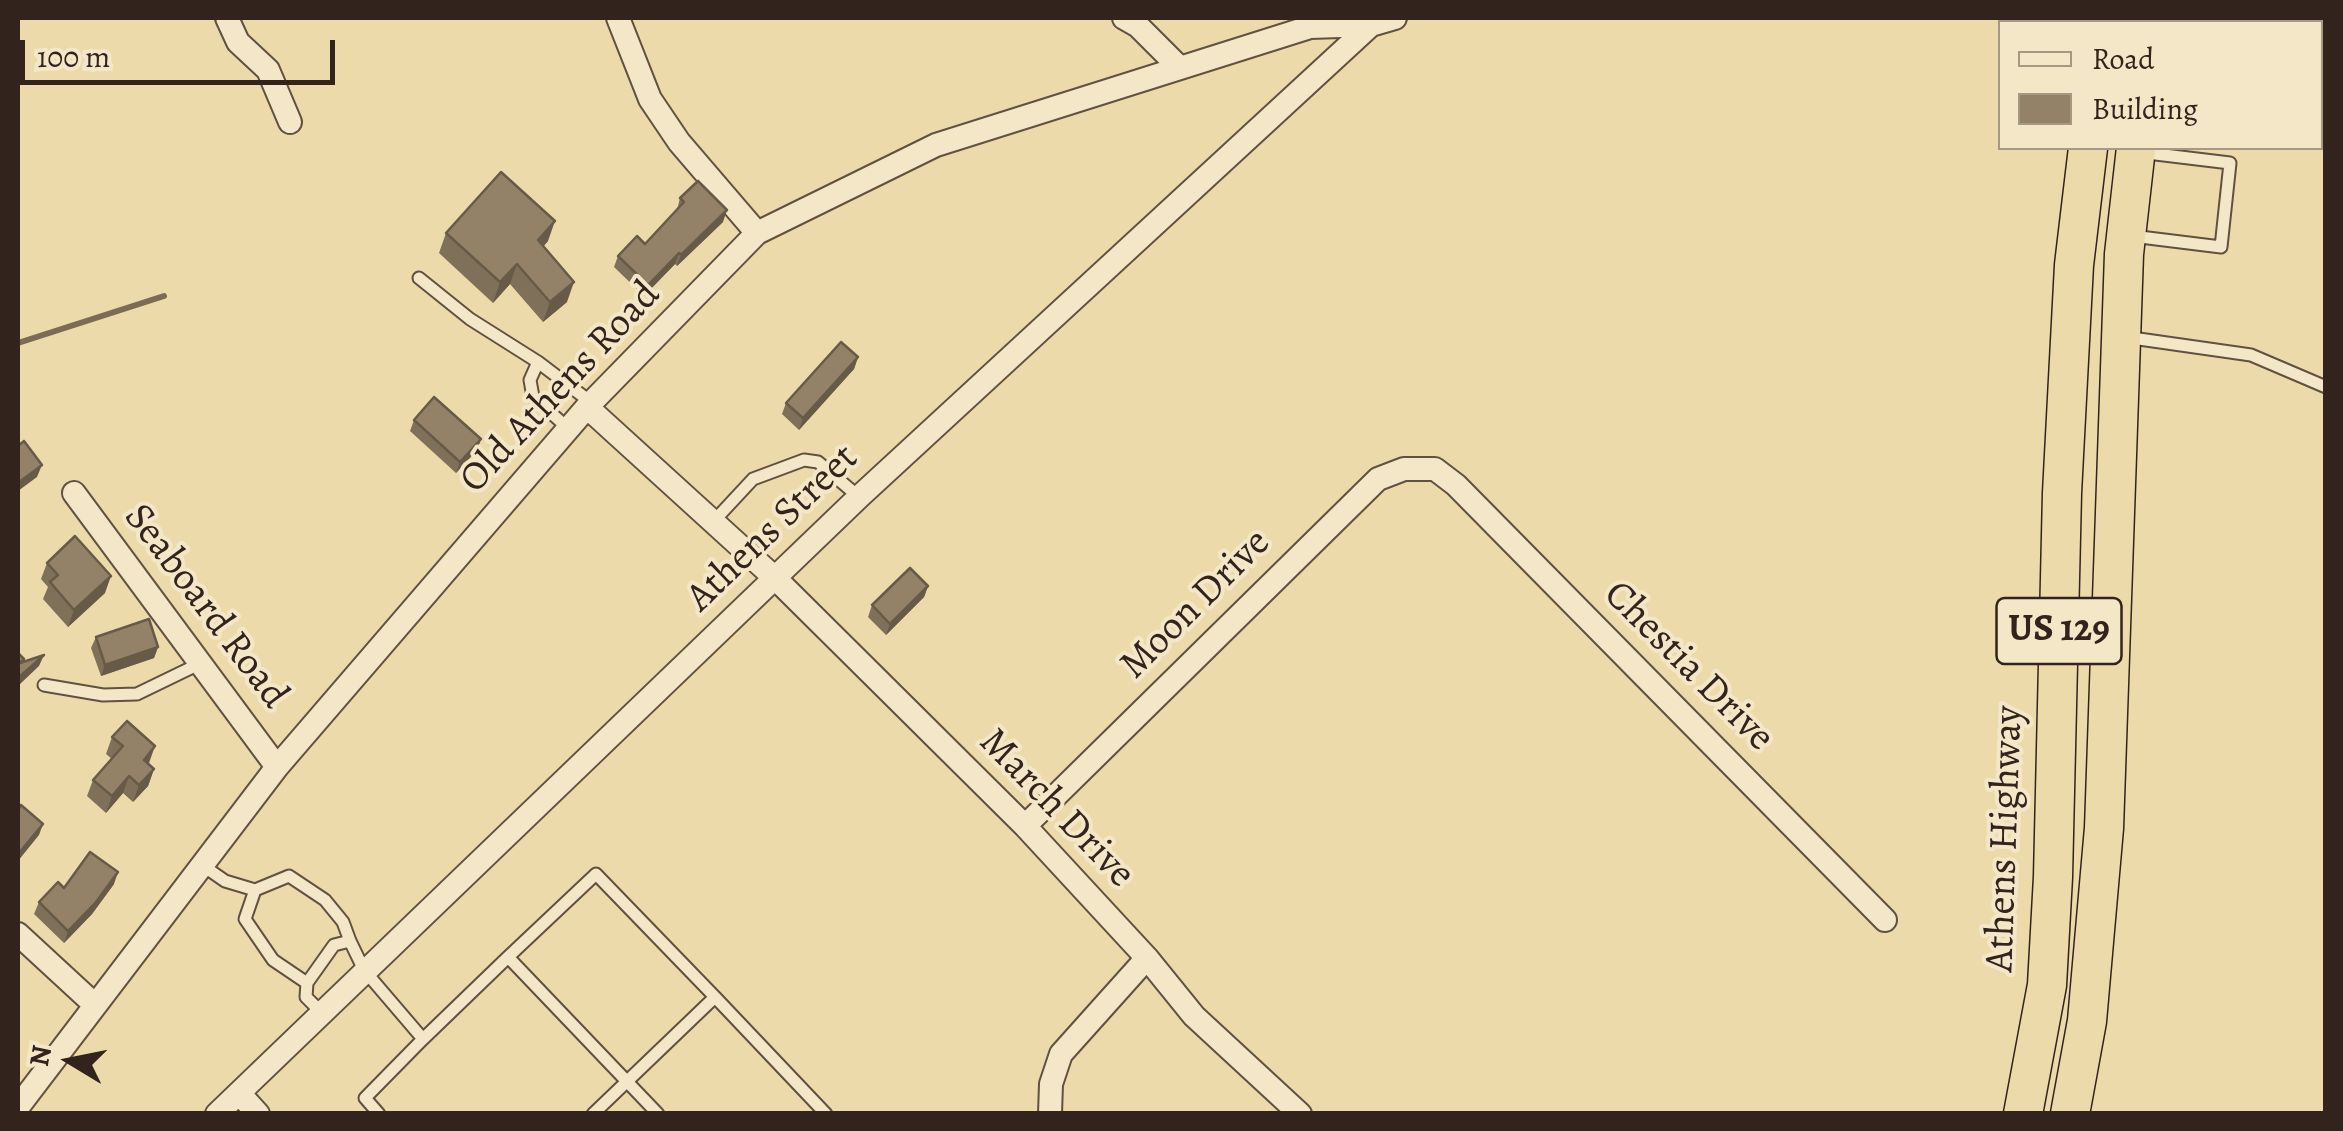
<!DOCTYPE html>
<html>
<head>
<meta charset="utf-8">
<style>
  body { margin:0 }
  #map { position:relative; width:2343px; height:1131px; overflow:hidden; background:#ecdaab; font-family:Alegreya,serif }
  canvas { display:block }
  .frame { position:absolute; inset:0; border:20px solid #32231d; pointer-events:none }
  .legend { position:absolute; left:1998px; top:20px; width:325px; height:130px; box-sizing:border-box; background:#f3e7c8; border:2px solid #a69984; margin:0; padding:12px 18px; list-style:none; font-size:30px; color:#32231d }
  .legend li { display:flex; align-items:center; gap:20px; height:50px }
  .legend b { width:50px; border:2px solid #a69984 }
  .north { position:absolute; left:20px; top:1011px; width:100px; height:100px; -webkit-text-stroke:8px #f3e7c8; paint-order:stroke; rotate:280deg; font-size:28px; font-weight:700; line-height:40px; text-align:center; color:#32231d }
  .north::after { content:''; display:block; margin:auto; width:35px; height:45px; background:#32231d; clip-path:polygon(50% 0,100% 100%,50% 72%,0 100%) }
  .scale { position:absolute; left:20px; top:40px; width:315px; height:45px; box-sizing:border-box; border:5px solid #32231d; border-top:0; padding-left:12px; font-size:30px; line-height:35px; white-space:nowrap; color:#32231d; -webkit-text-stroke:8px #f3e7c8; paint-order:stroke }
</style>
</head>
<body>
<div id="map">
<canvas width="2343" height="1131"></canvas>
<div class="frame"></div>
<ul class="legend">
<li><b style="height:12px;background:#f3e7c8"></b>Road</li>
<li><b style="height:28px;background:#938267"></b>Building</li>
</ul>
<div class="north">N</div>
<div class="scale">100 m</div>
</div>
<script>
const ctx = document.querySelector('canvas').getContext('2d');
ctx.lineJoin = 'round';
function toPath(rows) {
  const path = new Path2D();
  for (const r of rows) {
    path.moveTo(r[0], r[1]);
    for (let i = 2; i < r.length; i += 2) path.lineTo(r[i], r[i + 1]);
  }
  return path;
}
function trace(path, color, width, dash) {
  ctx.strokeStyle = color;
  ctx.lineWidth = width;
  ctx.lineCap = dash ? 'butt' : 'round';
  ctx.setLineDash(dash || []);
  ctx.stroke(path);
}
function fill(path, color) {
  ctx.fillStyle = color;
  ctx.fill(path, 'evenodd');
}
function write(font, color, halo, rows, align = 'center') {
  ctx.font = font + ' Alegreya,serif';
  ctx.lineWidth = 8;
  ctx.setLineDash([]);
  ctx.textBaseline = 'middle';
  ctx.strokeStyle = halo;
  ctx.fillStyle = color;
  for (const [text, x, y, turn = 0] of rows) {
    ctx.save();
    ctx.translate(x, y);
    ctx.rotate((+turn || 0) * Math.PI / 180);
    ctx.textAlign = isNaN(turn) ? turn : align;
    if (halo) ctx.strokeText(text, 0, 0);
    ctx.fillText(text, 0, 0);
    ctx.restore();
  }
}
trace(toPath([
  [18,343,164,296]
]), '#7c6c55', 6);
const service = toPath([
  [2132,236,2221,247,2230,163,2139,152],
  [419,278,470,319,538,362,592,403],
  [2125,337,2251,355,2326,387],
  [538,362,530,380,533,397,569,429],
  [713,522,753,479,804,460,818,462,859,497],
  [44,685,103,695,137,694,201,663],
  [202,865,225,881,255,890,289,876,325,900,343,922,350,941],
  [255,890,245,919,273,960,307,983],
  [508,957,596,874,715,997,593,1114],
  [715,997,826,1114],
  [321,1012,306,997,307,983,334,945,350,941,364,970,423,1039,508,957,658,1114],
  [379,1114,365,1098,423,1039]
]);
const minor = toPath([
  [227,18,238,42,268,70,290,122],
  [618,18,650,99,679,142,757,233],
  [1124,18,1138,26,1179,67],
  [587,407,776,579,1025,826,1147,958,1194,1016,1300,1114],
  [74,493,277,767],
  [1025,826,1378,479,1404,469,1435,469,1456,485,1885,920],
  [18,934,95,1005],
  [239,1093,258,1114],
  [18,1107,277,767,587,407,757,233,936,145,1310,27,1371,25],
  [217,1114,859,497,1371,25,1395,18],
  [1050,1114,1051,1084,1061,1054,1147,958]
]);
const trunk = toPath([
  [2110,22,2111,18],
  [2157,22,2158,18],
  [2023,1114,2047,985,2053,877,2062,493,2074,265,2088,148],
  [2070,1114,2087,1021,2104,828,2124,254,2136,148]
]);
trace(service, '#605140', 15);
trace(minor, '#605140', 26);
trace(trunk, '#32231d', 41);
trace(service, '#f3e7c8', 11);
trace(minor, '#f3e7c8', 22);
trace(trunk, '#ecdaab', 38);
fill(toPath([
  [2305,18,2326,18,2326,21],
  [680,198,723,222,677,266,675,264,644,296,614,267,618,256,645,244,677,210],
  [446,233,548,241,543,246,567,302,543,322,510,284,493,303,439,253],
  [858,357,854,369,799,430,782,414,786,403],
  [414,420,481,439,477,450,456,473,410,431],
  [47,563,105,593,68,627,43,599,48,587,41,579],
  [928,586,924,597,886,635,868,617,872,605],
  [96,637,158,647,154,658,101,676,91,648],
  [112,737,154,769,148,786,133,802,123,793,106,813,87,796,93,780,112,759,106,754],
  [114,884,92,914,64,943,34,914,39,902,64,888]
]), '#7e7059');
fill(toPath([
  [727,210,723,222,677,266,681,255],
  [555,221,548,241,531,261,538,240],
  [679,253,675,264,644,296,648,285],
  [517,264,510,284,493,303,500,282],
  [574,282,567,302,543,322,550,302],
  [858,357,854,369,799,430,803,418],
  [481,439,477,450,456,473,460,462],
  [42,465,37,477,18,491,18,483],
  [111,576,105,593,68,627,74,610],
  [928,586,924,597,886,635,890,624],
  [158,647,154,658,101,676,105,665],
  [44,655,39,666,18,686,18,678],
  [155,746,149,763,138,776,144,760],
  [154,769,148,786,133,802,139,785],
  [129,776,123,793,106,813,112,796],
  [43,824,39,835,18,861,18,854],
  [118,872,114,884,92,914,64,943,68,931]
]), '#675b48');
const building = toPath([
  [501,172,555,221,538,240,574,282,550,302,517,264,500,282,446,233,501,172],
  [698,181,727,210,681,255,679,253,648,285,618,256,637,236,645,244,684,202,680,198,698,181],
  [841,342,858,357,803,418,786,403,841,342],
  [434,397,481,439,460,462,414,420,434,397],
  [24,441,42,465,18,483,18,446,24,441],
  [75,536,111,576,74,610,50,582,58,575,47,563,75,536],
  [910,568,928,586,890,624,872,605,910,568],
  [149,619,158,647,105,665,96,637,149,619],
  [18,653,24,659,20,663,44,655,18,678,18,653],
  [127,721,155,746,144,760,154,769,139,785,129,776,112,796,93,780,123,746,112,737,127,721],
  [21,805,43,824,18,854,18,810,21,805],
  [90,852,118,872,96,902,68,931,39,902,58,882,64,888,90,852]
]);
fill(building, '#938267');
trace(building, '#675b48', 2.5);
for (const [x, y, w] of [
  [2059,631,125]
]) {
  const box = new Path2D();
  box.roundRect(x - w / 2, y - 33, w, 66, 8);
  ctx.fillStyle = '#f3e7c8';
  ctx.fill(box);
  trace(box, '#32231d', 2.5);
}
write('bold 38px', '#32231d', null, [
  ["US 129",2059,631]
]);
write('40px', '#32231d', '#f3e7c8', [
  ["Old Athens Road",561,388,-47],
  ["Athens Street",773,529,-44],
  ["Moon Drive",1196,605,-45],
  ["Seaboard Road",205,607,53],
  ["Chestia Drive",1688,667,45],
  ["March Drive",1056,809,46],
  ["Athens Highway",2006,839,-88]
]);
</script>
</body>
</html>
